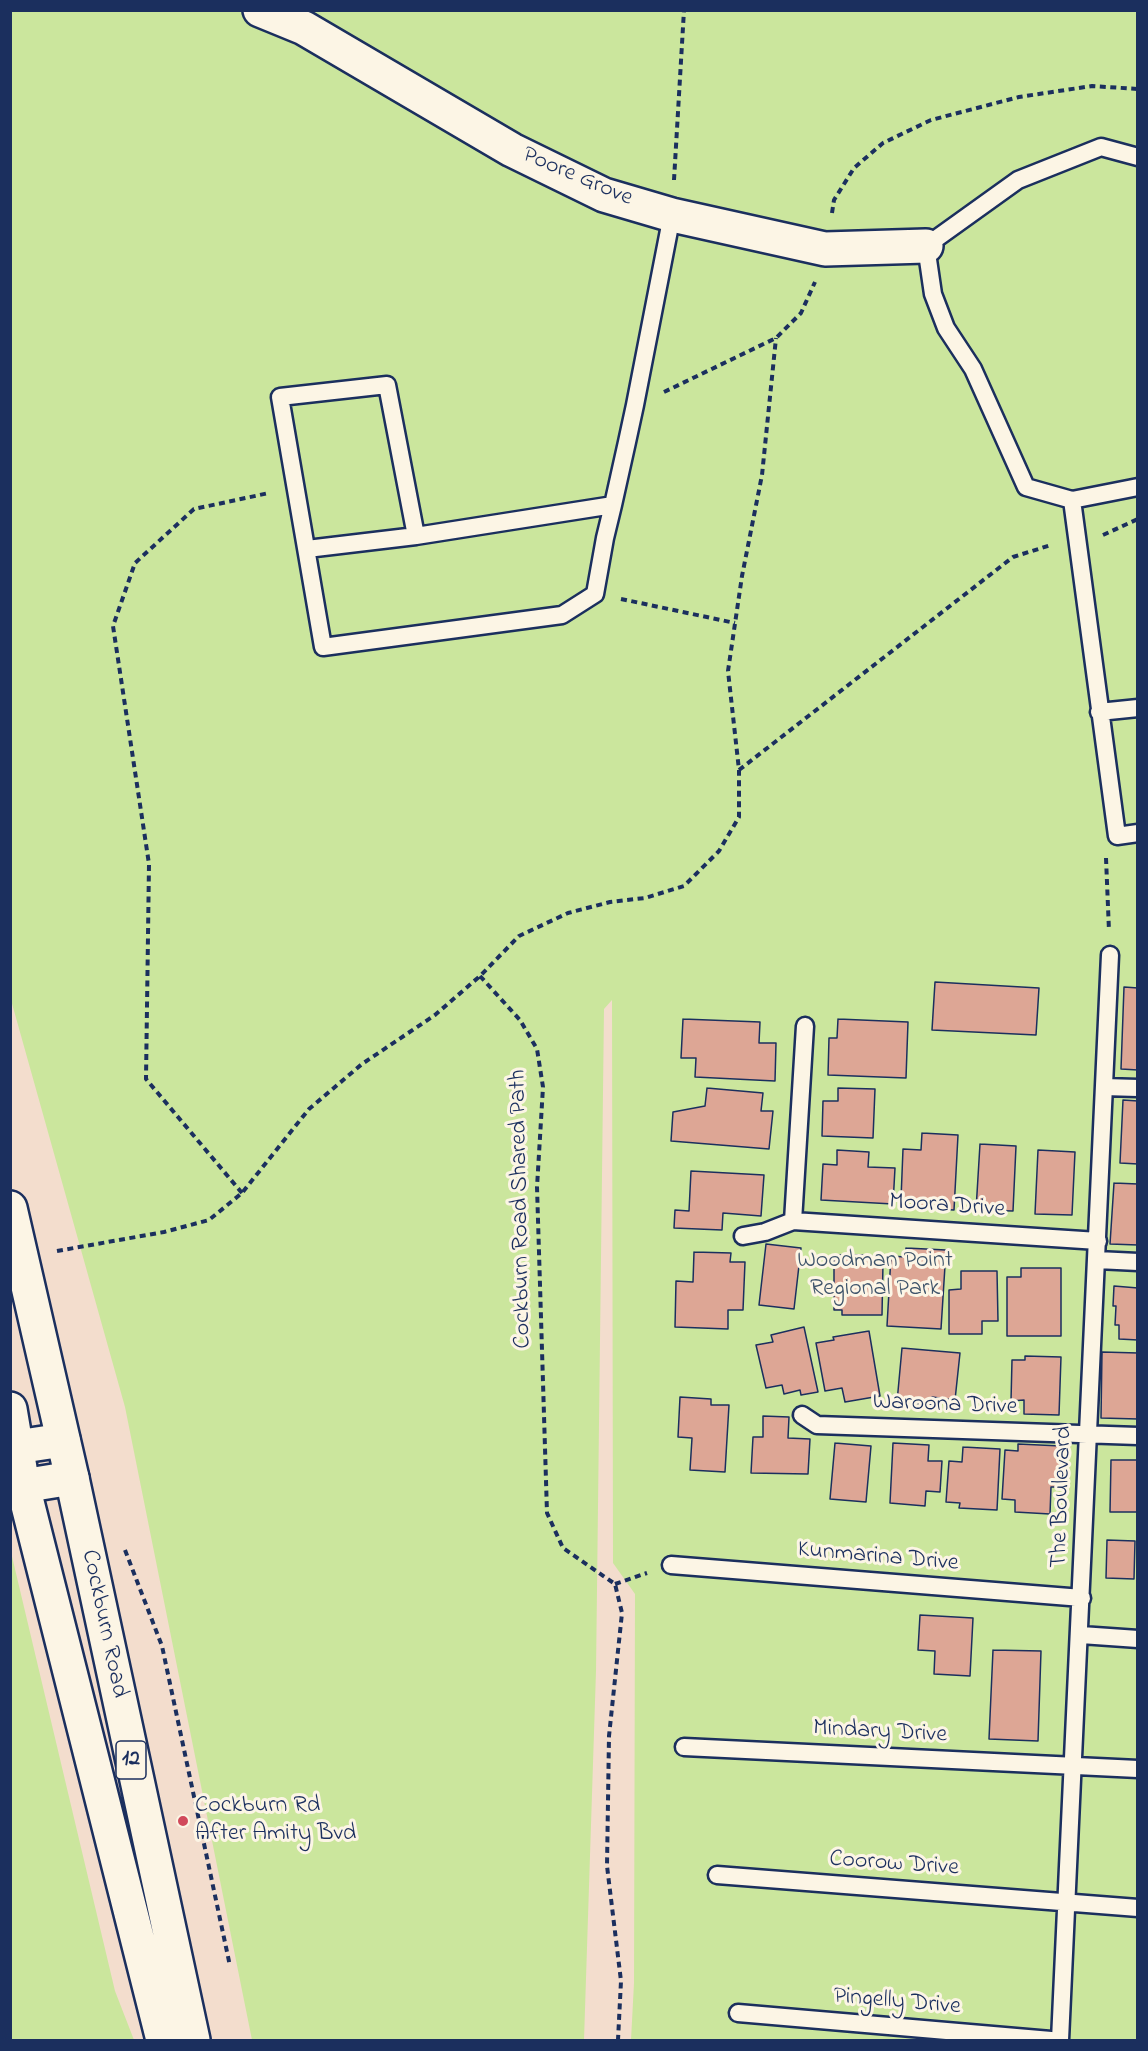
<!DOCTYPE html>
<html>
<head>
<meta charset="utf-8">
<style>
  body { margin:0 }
  #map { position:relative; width:1148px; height:2051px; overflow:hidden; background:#f3ddcd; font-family:"Indie Flower",sans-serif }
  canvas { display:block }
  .frame { position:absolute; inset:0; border:12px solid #1b2f5e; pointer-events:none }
</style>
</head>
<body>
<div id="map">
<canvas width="1148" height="2051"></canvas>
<div class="frame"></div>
</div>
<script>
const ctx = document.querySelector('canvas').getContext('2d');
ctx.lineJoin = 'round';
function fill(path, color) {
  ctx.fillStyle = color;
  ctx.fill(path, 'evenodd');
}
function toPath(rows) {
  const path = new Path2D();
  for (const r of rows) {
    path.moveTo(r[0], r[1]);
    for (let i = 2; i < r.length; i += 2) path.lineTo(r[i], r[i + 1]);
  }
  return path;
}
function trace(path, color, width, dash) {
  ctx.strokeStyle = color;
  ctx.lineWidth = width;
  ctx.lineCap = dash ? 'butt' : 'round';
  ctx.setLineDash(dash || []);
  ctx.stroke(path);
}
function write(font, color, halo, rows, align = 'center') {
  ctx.font = font + ' "Indie Flower",sans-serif';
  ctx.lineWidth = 6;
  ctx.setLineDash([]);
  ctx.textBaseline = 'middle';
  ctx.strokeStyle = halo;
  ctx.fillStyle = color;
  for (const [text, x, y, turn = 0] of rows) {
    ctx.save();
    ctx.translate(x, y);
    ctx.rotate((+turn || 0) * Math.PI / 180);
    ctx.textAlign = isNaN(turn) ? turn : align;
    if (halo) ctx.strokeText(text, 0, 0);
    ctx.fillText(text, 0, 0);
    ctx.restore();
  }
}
fill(toPath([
  [10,11,1137,11,1137,2040,631,2040,634,1983,635,1594,613,1563,612,1000,604,1009,596,1671,584,2040,252,2040,125,1407,11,1000],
  [10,1548,115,1991,134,2040,11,2040]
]), '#cbe69d');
const building = toPath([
  [935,982,1039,988,1036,1035,932,1030,935,982],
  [1124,987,1138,988,1138,1070,1121,1069,1124,987],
  [683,1019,760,1022,759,1043,776,1043,775,1081,695,1077,696,1058,681,1058,683,1019],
  [838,1019,908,1022,906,1078,828,1075,829,1038,837,1038,838,1019],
  [707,1088,763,1093,761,1111,773,1111,769,1149,671,1141,673,1112,705,1106,707,1088],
  [838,1088,875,1089,873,1138,822,1136,823,1101,838,1101,838,1088],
  [1123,1100,1138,1101,1138,1164,1120,1163,1123,1100],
  [922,1133,958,1135,954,1210,918,1208,918,1200,901,1199,903,1149,921,1150,922,1133],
  [980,1144,1016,1146,1013,1211,976,1210,980,1144],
  [837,1150,869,1152,868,1167,895,1168,893,1204,821,1200,823,1164,837,1165,837,1150],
  [1038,1150,1075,1152,1072,1215,1035,1214,1038,1150],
  [691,1171,764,1175,761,1216,723,1213,722,1230,674,1228,675,1210,689,1211,691,1171],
  [1114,1183,1138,1184,1138,1245,1110,1244,1114,1183],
  [766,1244,801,1248,794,1309,759,1305,766,1244],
  [906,1248,946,1250,941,1329,887,1326,891,1256,905,1257,906,1248],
  [694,1252,731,1253,730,1262,745,1262,743,1310,728,1310,728,1329,675,1327,676,1281,693,1282,694,1252],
  [834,1255,868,1255,869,1264,883,1263,882,1315,842,1315,842,1310,834,1310,834,1255],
  [1021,1268,1061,1268,1061,1336,1007,1336,1007,1277,1021,1277,1021,1268],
  [961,1271,997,1271,998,1321,982,1321,982,1334,949,1334,949,1290,961,1289,961,1271],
  [1114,1286,1138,1288,1138,1340,1119,1339,1119,1325,1115,1325,1116,1306,1113,1306,1114,1286],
  [804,1327,818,1392,801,1395,800,1390,784,1394,782,1385,766,1388,756,1345,773,1342,771,1335,804,1327],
  [869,1331,880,1396,845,1402,842,1388,825,1391,816,1343,834,1340,833,1337,869,1331],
  [902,1348,960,1353,955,1400,932,1397,931,1405,897,1402,902,1348],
  [1102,1352,1138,1353,1138,1419,1101,1418,1102,1352],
  [1025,1356,1061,1357,1059,1415,1024,1414,1024,1400,1011,1401,1012,1360,1025,1360,1025,1356],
  [680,1397,711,1399,711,1405,729,1405,725,1472,690,1470,692,1438,678,1437,680,1397],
  [763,1416,789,1417,788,1438,810,1439,808,1474,751,1473,753,1437,763,1437,763,1416],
  [835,1443,871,1446,866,1502,830,1499,835,1443],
  [893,1443,929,1445,928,1461,942,1461,940,1492,926,1491,925,1506,890,1503,893,1443],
  [1018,1444,1061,1446,1059,1487,1051,1487,1050,1514,1015,1512,1015,1500,1002,1499,1005,1450,1018,1451,1018,1444],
  [963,1447,1000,1449,997,1510,959,1508,960,1503,946,1502,949,1461,962,1462,963,1447],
  [1111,1460,1138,1460,1138,1512,1110,1512,1111,1460],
  [1107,1540,1135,1541,1134,1579,1106,1578,1107,1540],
  [920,1615,973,1618,970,1676,934,1674,935,1651,918,1650,920,1615],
  [993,1650,1041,1651,1038,1741,989,1739,993,1650]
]);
fill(building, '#dda695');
trace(building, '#1b2f5e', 1.5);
const lane = toPath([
  [1138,157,1101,147,1018,180,926,246,933,294,946,328,973,369,1026,487,1072,500,1138,487],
  [1072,500,1117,836,1138,833],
  [613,505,416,536,387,385,280,397,323,647,562,615,595,594,605,538,613,505,627,442,635,405,672,215],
  [307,549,416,536],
  [1099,712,1138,708],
  [805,1026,793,1221,1098,1241],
  [1104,1087,1138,1088],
  [743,1236,765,1232,793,1221],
  [1097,1260,1138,1262],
  [802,1415,817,1425,1138,1436],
  [671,1565,1082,1598],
  [1081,1635,1138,1639],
  [684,1747,1138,1769],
  [717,1875,1138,1908],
  [738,2013,1051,2040],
  [1060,2040,1110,955]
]);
const street = toPath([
  [260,10,304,28,512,150,604,195,672,215,825,249,926,246]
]);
const secondary = toPath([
  [10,1448,63,1440],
  [10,1488,72,1478]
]);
const primary = toPath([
  [10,1208,72,1478,193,2040],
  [10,1409,23,1486,163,2040]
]);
trace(lane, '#1b2f5e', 21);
trace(street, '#1b2f5e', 38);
trace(secondary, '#1b2f5e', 38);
trace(primary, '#1b2f5e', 38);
trace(toPath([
  [674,180,684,10],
  [832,213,834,200,854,168,883,143,931,120,1019,97,1092,86,1138,89],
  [664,392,776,338,801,313,815,282],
  [1103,535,1138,519],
  [621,599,735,623],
  [739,770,1013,557,1051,545],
  [1106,858,1109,931],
  [480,976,520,1020,537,1049,543,1087,537,1187,547,1513,563,1548,615,1584,622,1613,609,1736,607,1866,621,1981,618,2040],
  [242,1193,146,1079,149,864,113,626,135,563,194,509,269,493],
  [57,1251,164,1232,209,1220,242,1193,309,1109,362,1064,435,1015,480,976,519,936,568,913,610,902,645,898,684,886,719,851,739,817,739,770,728,671,742,576,762,475,776,338],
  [125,1550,162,1646,230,1966],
  [615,1584,647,1573]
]), '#1b2f5e', 4, [6, 4.5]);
trace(lane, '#fcf5e5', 16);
trace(street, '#fcf5e5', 33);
trace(secondary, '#fcf5e5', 33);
trace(primary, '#fcf5e5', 33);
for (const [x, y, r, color] of [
  [183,1821,6,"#d1495b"]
]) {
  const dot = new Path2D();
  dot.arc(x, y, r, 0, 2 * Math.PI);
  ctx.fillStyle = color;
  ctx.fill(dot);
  trace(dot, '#fcf5e5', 2);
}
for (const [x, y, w] of [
  [131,1760,30]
]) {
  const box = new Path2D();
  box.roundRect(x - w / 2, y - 19, w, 38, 4.5);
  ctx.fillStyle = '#fcf5e5';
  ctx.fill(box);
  trace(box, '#1b2f5e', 1.5);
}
write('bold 22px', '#1b2f5e', null, [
  ["12",131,1760]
]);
write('24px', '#1b2f5e', '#fcf5e5', [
  ["Poore Grove",577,178,23],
  ["Moora Drive",947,1207,4],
  ["Cockburn Road Shared Path",522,1209,-91],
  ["Waroona Drive",945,1406,2],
  ["The Boulevard",1063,1497,-88],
  ["Kunmarina Drive",878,1558,5],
  ["Cockburn Road",103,1624,78],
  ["Mindary Drive",880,1733,3],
  ["Coorow Drive",894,1865,4],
  ["Pingelly Drive",897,2003,5]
]);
write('24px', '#3e546b', '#fcf5e5', [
  ["Woodman Point",875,1262],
  ["Regional Park",875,1290]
]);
write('24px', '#1b2f5e', '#fcf5e5', [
  ["Cockburn Rd",195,1807],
  ["After Amity Bvd",195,1835]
], 'left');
</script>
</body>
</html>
